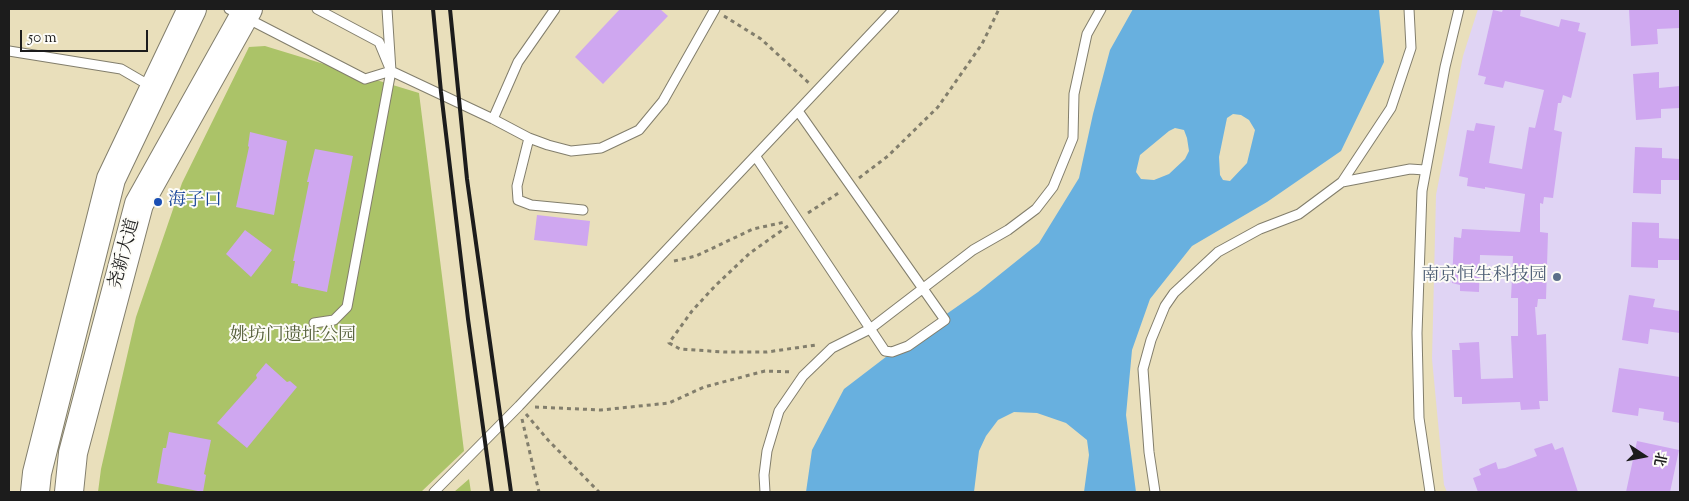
<!DOCTYPE html>
<html>
<head>
<meta charset="utf-8">
<style>
  body { margin:0 }
  #map { position:relative; width:1689px; height:501px; overflow:hidden; background:#e9dfbb; font-family:"Sorts Mill Goudy","Noto Serif SC",serif }
  canvas { display:block }
  .frame { position:absolute; inset:0; border:10px solid #1c1c1c; pointer-events:none }
  .north { position:absolute; left:1619px; top:431px; width:50px; height:50px; -webkit-text-stroke:4px #fdfcf7; paint-order:stroke; rotate:101deg; font-size:14px; font-weight:700; line-height:20px; text-align:center; color:#1c1c1c }
  .north::after { content:''; display:block; margin:auto; width:18px; height:22px; background:#1c1c1c; clip-path:polygon(50% 0,100% 100%,50% 72%,0 100%) }
  .scale { position:absolute; left:20px; top:30px; width:128px; height:22px; box-sizing:border-box; border:2px solid #1c1c1c; border-top:0; padding-left:6px; font-size:15px; line-height:18px; white-space:nowrap; color:#1c1c1c; -webkit-text-stroke:4px #fdfcf7; paint-order:stroke }
</style>
</head>
<body>
<div id="map">
<canvas width="1689" height="501"></canvas>
<div class="frame"></div>
<div class="north">北</div>
<div class="scale">50 m</div>
</div>
<script>
const ctx = document.querySelector('canvas').getContext('2d');
ctx.lineJoin = 'round';
function fill(path, color) {
  ctx.fillStyle = color;
  ctx.fill(path, 'evenodd');
}
function toPath(rows) {
  const path = new Path2D();
  for (const r of rows) {
    path.moveTo(r[0], r[1]);
    for (let i = 2; i < r.length; i += 2) path.lineTo(r[i], r[i + 1]);
  }
  return path;
}
function trace(path, color, width, dash) {
  ctx.strokeStyle = color;
  ctx.lineWidth = width;
  ctx.lineCap = dash ? 'butt' : 'round';
  ctx.setLineDash(dash || []);
  ctx.stroke(path);
}
function write(font, color, halo, rows, align = 'center') {
  ctx.font = font + ' "Sorts Mill Goudy","Noto Serif SC",serif';
  ctx.lineWidth = 4;
  ctx.setLineDash([]);
  ctx.textBaseline = 'middle';
  ctx.strokeStyle = halo;
  ctx.fillStyle = color;
  for (const [text, x, y, turn = 0] of rows) {
    ctx.save();
    ctx.translate(x, y);
    ctx.rotate((+turn || 0) * Math.PI / 180);
    ctx.textAlign = isNaN(turn) ? turn : align;
    if (halo) ctx.strokeText(text, 0, 0);
    ctx.fillText(text, 0, 0);
    ctx.restore();
  }
}
fill(toPath([
  [1478,9,1680,9,1680,492,1447,492,1444,485,1432,359,1436,195,1463,56]
]), '#e0d4f4');
fill(toPath([
  [265,46,419,93,464,451,421,492,98,492,101,469,136,317,182,183,249,47],
  [469,479,471,492,454,492]
]), '#abc368');
fill(toPath([
  [1133,9,1379,9,1384,62,1341,151,1267,202,1192,246,1150,299,1132,350,1126,415,1136,492,1084,492,1089,455,1087,440,1066,423,1037,413,1014,412,998,420,986,436,979,451,974,492,806,492,812,450,844,389,895,350,978,292,1039,243,1079,178,1093,114,1110,50],
  [1233,114,1241,115,1249,120,1255,130,1247,163,1230,181,1223,180,1220,175,1219,157,1227,118],
  [1175,128,1184,130,1187,138,1189,151,1185,159,1169,174,1154,180,1141,179,1136,172,1140,155,1169,131]
]), '#68b0df');
fill(toPath([
  [620,9,660,9,668,16,603,84,575,57],
  [1503,9,1521,9,1520,16,1559,27,1561,19,1580,23,1578,31,1586,33,1571,98,1563,95,1561,103,1558,103,1554,130,1562,132,1553,198,1544,197,1543,204,1540,203,1540,232,1548,233,1546,299,1538,299,1537,307,1535,307,1537,335,1546,334,1548,401,1539,401,1540,409,1521,410,1520,402,1462,404,1462,397,1454,397,1452,350,1460,350,1459,343,1479,342,1481,379,1513,378,1511,336,1518,336,1518,298,1511,298,1513,256,1480,255,1479,292,1460,291,1460,285,1452,283,1454,237,1461,238,1462,229,1520,232,1525,194,1485,187,1485,189,1467,186,1468,178,1459,176,1467,130,1474,131,1476,123,1495,126,1489,163,1522,169,1529,127,1535,128,1544,90,1505,81,1503,88,1484,84,1486,77,1478,75,1493,10,1502,12],
  [1629,9,1680,9,1680,28,1657,29,1658,44,1631,46],
  [1659,72,1659,88,1680,86,1680,108,1661,109,1661,118,1636,120,1633,74],
  [250,132,287,141,274,215,236,207,249,147,248,146],
  [1635,147,1662,148,1662,158,1680,159,1680,180,1661,180,1661,194,1633,193],
  [315,149,353,156,327,292,298,286,298,284,291,283,295,261,293,261,309,182,307,182],
  [537,215,590,221,587,246,534,240],
  [1632,222,1659,223,1659,238,1680,239,1680,260,1658,260,1658,268,1631,267],
  [245,230,272,250,251,277,226,254],
  [1629,295,1655,299,1653,307,1680,311,1680,333,1650,329,1648,344,1622,340],
  [266,363,287,382,290,381,297,387,247,448,217,423,257,378,256,375],
  [1619,368,1680,377,1680,423,1663,420,1664,412,1639,408,1638,416,1612,412],
  [169,432,211,440,204,474,206,475,203,492,157,483,163,448,166,448],
  [1637,441,1679,450,1670,492,1626,492],
  [1552,443,1555,450,1563,447,1578,492,1478,492,1473,478,1481,475,1479,469,1496,462,1498,469,1505,468,1537,456,1534,449]
]), '#cfa7f0');
const service = toPath([
  [229,9,365,79,391,71],
  [387,9,391,71,493,119,529,138,548,145,571,151,601,148,639,130,663,101,715,9],
  [9,51,121,69,152,87],
  [493,119,518,62,555,9],
  [529,138,517,186,518,200,531,205,583,210],
  [756,157,885,351,892,352,908,346,945,320,798,111],
  [1342,182,1410,169,1425,170],
  [314,323,334,320,347,307,391,71,379,42,317,9],
  [434,492,519,406,894,9],
  [765,492,764,475,767,451,779,411,803,376,832,348,870,329,973,250,1008,230,1036,209,1053,187,1073,138,1074,94,1087,34,1101,9],
  [1155,492,1149,452,1143,369,1151,340,1165,306,1174,293,1218,252,1260,229,1299,214,1342,182,1391,108,1411,48,1409,9],
  [1430,492,1419,418,1417,333,1422,191,1445,67,1459,9]
]);
const primary = toPath([
  [35,492,37,473,111,179,192,9],
  [69,492,73,453,139,204,248,9]
]);
trace(service, '#827e6c', 11);
trace(primary, '#827e6c', 30);
trace(toPath([
  [724,16,761,39,809,83],
  [859,178,888,156,938,107,982,44,999,9],
  [808,213,840,192],
  [788,226,750,253,715,286,692,311,669,343,680,349,724,352,767,352,816,345],
  [674,261,696,256,753,229,785,222],
  [535,407,601,410,669,403,704,387,765,371,793,372],
  [526,414,548,440,599,492],
  [522,419,539,492]
]), '#827e6c', 3, [4, 4]);
trace(service, '#fff', 9);
trace(primary, '#fff', 28);
trace(toPath([
  [433,9,441,92,468,319,492,492],
  [450,9,467,179,511,492]
]), '#1c1c1c', 4);
for (const [x, y, r, color] of [
  [158,202,5,"#1a4fb4"],
  [1557,277,5,"#5c6f8a"]
]) {
  const dot = new Path2D();
  dot.arc(x, y, r, 0, 2 * Math.PI);
  ctx.fillStyle = color;
  ctx.fill(dot);
  trace(dot, '#fdfcf7', 2);
}
write('18px', '#164399', '#fdfcf7', [
  ["海子口",168,202]
], 'left');
write('18px', '#1c1c1c', '#fdfcf7', [
  ["尧新大道",126,254,-75]
]);
write('18px', '#4e5e75', '#fdfcf7', [
  ["南京恒生科技园",1547,277]
], 'right');
write('18px', '#555f3a', '#fdfcf7', [
  ["姚坊门遗址公园",293,337]
]);
</script>
</body>
</html>
